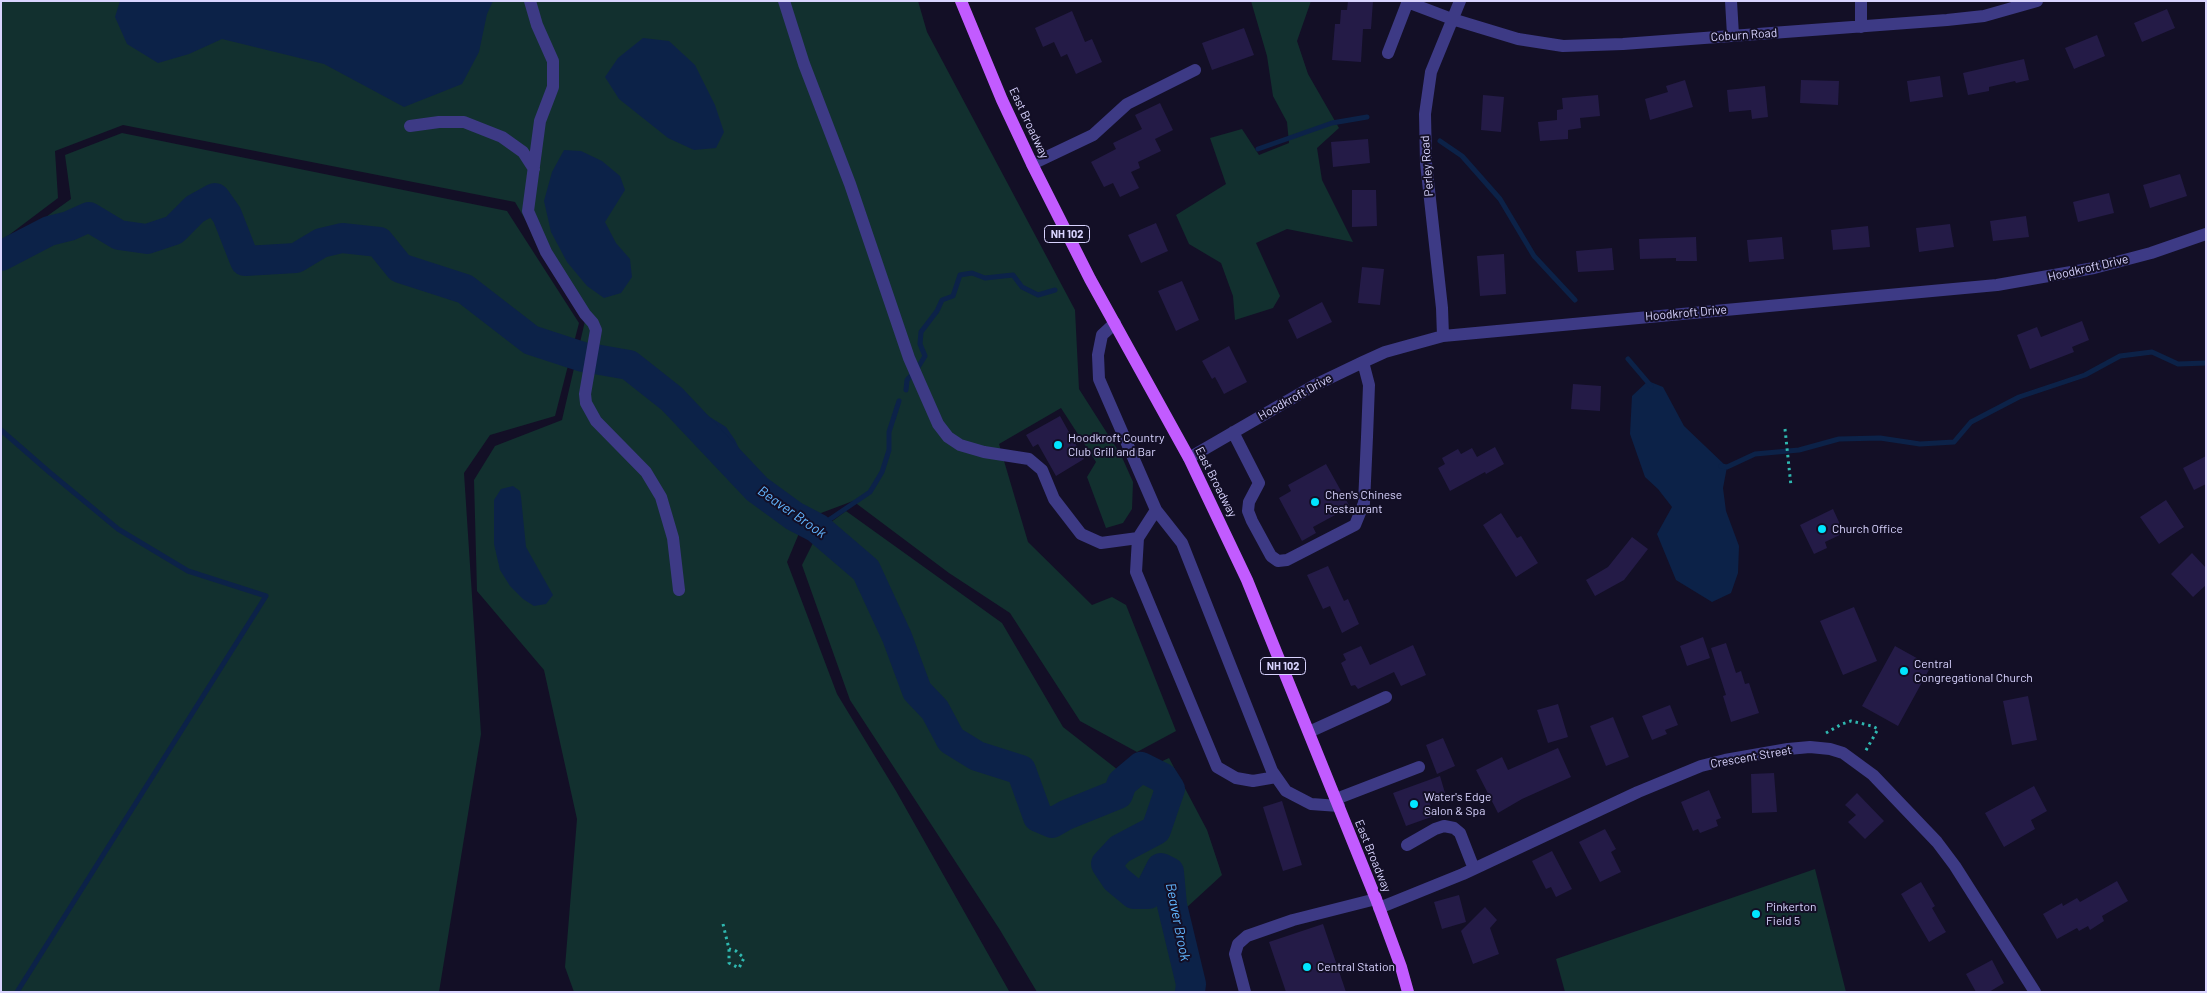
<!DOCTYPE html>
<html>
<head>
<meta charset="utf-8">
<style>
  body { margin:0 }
  #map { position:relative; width:2207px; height:993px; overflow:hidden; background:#130f26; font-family:Barlow,sans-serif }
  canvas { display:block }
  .frame { position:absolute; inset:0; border:2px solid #d9d4ff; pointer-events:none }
</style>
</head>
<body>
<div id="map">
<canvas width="2207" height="993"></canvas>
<div class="frame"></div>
</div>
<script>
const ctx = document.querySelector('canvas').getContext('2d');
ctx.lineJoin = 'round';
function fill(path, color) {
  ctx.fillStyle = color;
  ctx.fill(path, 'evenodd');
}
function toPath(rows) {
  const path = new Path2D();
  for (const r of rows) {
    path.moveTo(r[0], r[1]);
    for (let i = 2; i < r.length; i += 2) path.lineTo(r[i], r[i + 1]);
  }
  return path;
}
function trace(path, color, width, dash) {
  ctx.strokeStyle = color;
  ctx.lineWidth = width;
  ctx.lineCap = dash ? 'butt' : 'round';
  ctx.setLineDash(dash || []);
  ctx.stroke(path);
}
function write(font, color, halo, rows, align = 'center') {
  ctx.font = font + ' Barlow,sans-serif';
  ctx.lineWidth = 4;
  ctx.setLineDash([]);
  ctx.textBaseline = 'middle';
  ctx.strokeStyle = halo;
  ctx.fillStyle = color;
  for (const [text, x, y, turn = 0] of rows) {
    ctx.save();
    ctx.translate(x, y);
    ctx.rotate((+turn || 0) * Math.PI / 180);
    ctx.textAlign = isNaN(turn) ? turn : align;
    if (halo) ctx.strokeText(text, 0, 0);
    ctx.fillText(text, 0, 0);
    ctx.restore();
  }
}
fill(toPath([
  [1,1,918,1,927,32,1075,310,1079,389,1121,455,1133,482,1132,509,1123,523,1106,528,1087,477,1096,462,1061,408,999,444,1028,542,1092,605,1112,597,1126,605,1176,731,1137,752,1080,721,1010,613,949,573,853,501,805,519,787,562,837,694,896,791,1009,991,574,992,565,967,577,819,544,670,477,591,474,480,495,446,562,420,585,321,515,202,123,125,55,151,58,198,1,241],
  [1251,1,1311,1,1297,41,1308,74,1339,128,1317,148,1322,180,1353,242,1287,229,1256,243,1280,296,1273,308,1235,320,1233,296,1221,263,1189,244,1176,215,1226,184,1210,138,1242,129,1259,155,1289,143,1287,122,1273,96,1267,56],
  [122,133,507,211,579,323,555,416,490,435,464,473,481,734,439,992,1,992,1,249,71,199,65,155],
  [846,511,1002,623,1063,727,1127,777,1169,758,1207,830,1222,875,1185,909,1205,992,1037,992,1000,930,850,700,802,565,819,531],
  [1815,869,1846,992,1565,992,1556,959]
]), '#12302f');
fill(toPath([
  [120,1,493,1,487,14,479,52,462,84,404,107,324,64,222,39,189,54,158,63,127,44,115,17],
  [643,38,669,41,695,65,715,105,724,132,716,148,694,150,668,138,619,99,605,77,618,58],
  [564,150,581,151,602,161,620,176,625,190,605,222,616,243,630,259,632,277,621,293,604,298,587,286,567,262,551,232,544,201,552,172],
  [641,371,653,377,686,405,705,414,726,427,735,440,743,457,765,487,780,501,815,522,808,535,798,527,759,506,717,443,702,430,664,412,631,377],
  [1648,381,1663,387,1684,426,1727,467,1723,488,1726,511,1739,546,1738,573,1731,593,1712,602,1676,580,1657,534,1672,507,1658,489,1645,477,1630,434,1632,396],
  [513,486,520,491,521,497,526,547,553,595,546,604,534,606,523,599,510,586,500,570,494,544,494,500,501,489]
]), '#0c2248');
trace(toPath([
  [1440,141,1462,156,1500,199,1534,256,1575,300],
  [1258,149,1332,123,1367,117],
  [1628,359,1651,386],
  [906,390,907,380,917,369,925,356,920,344,921,332,937,311,942,300,953,296,960,275,972,273,985,278,1013,275,1022,287,1038,295,1055,290],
  [1,430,48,471,118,529,188,571,266,596,17,992],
  [1721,466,1727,467,1755,454,1799,450,1839,439,1880,438,1920,444,1954,442,1971,422,2019,397,2085,375,2120,356,2152,352,2178,364,2206,363],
  [817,528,870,492,882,472,889,450,889,432,899,401]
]), '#0c2248', 5);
trace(toPath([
  [1,256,49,231,69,226,89,217,119,235,147,239,174,230,195,209,215,198,227,215,245,261,296,258,321,243,342,238,379,242,400,268,465,289,531,340,583,357,629,365,672,399,757,489,794,516,817,528,866,570,897,637,917,691,935,710,951,740,977,756,1021,770,1038,817,1052,823,1066,815,1118,794,1122,783,1141,767,1163,778,1170,789,1156,830,1120,849,1106,864,1116,879,1134,894,1148,894,1161,868,1169,872,1172,905,1191,984,1190,992]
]), '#0c2248', 30);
fill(toPath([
  [1348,1,1373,1,1371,29,1363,29,1361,62,1332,60,1335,24,1340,24,1341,10,1347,10],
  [2167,9,2175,28,2142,42,2134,23],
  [1072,11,1085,42,1092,39,1102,62,1076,74,1067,54,1061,57,1054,42,1043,47,1035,28],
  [1244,28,1254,55,1212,70,1202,43],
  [2097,35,2105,56,2074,69,2065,48],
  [2024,59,2029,80,2016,83,2015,81,1989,87,1989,91,1968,95,1963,73],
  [1940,76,1943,97,1910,102,1907,81],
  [1685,80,1693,107,1650,120,1645,99,1668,92,1666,86],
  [1801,80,1839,81,1838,105,1800,103],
  [1765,86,1768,117,1752,119,1751,110,1729,112,1727,90],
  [1483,95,1504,97,1501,132,1481,130],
  [1598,95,1600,116,1580,118,1581,128,1568,130,1568,139,1540,141,1538,122,1557,120,1557,110,1563,109,1562,98],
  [1160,103,1173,130,1155,139,1161,151,1138,162,1140,168,1131,172,1139,188,1120,197,1113,183,1104,187,1091,162,1116,149,1113,143,1142,129,1135,115],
  [1368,139,1370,163,1333,167,1331,142],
  [2180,174,2187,196,2150,208,2143,185],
  [1352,190,1376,190,1377,226,1352,227],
  [2109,193,2114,213,2078,222,2073,202],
  [2026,216,2029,237,1993,241,1990,221],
  [1156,223,1168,251,1141,263,1128,235],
  [1950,224,1954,247,1919,252,1916,228],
  [1868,226,1870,247,1833,250,1831,230],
  [1696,237,1697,261,1676,261,1676,258,1640,259,1639,239],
  [1782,237,1784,259,1749,262,1747,240],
  [1612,248,1614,270,1578,272,1576,251],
  [1504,254,1506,294,1480,296,1477,256],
  [1362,267,1384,269,1380,305,1358,303],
  [1182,281,1199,320,1176,331,1158,291],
  [1322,302,1332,322,1297,339,1288,320],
  [2082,321,2089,340,2072,347,2074,352,2030,369,2017,335,2037,327,2041,337],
  [1229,346,1247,382,1224,394,1215,377,1212,379,1202,361],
  [1573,384,1601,386,1600,411,1571,409],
  [1060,416,1084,459,1056,476,1038,444,1033,447,1026,435],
  [1495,447,1504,464,1486,474,1485,472,1450,491,1438,468,1445,464,1442,458,1458,449,1461,454,1472,448,1477,457],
  [2206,456,2206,484,2194,490,2183,468],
  [1326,464,1350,507,1313,527,1316,533,1302,541,1279,498,1291,491,1288,485],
  [2166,500,2184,527,2159,544,2140,517],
  [1833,509,1844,533,1825,542,1827,548,1814,554,1800,525],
  [1501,513,1517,538,1521,536,1538,563,1516,577,1483,525],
  [1632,537,1648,549,1624,580,1595,596,1586,580,1608,567],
  [2192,553,2206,568,2206,585,2193,597,2171,574],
  [1328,566,1344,601,1348,599,1359,624,1342,633,1330,606,1323,609,1307,575],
  [1854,607,1877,661,1843,675,1820,621],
  [1703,637,1710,658,1687,666,1680,646],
  [1726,643,1736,673,1741,671,1745,684,1749,683,1759,713,1731,722,1723,696,1726,695,1711,648],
  [1413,645,1426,675,1401,686,1394,672,1358,689,1355,685,1351,686,1341,663,1346,660,1343,654,1361,646,1370,665],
  [1895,646,1931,666,1898,726,1862,706],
  [2028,696,2037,740,2012,745,2003,701],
  [1558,704,1568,737,1548,743,1537,710],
  [1670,705,1678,725,1665,730,1667,734,1652,740,1642,716],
  [1613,717,1629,757,1606,766,1590,726],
  [1443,738,1455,766,1437,774,1426,745],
  [1558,748,1571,777,1522,799,1498,813,1476,770,1502,757,1508,770],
  [1774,773,1777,812,1752,813,1751,774],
  [1440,776,1445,793,1428,798,1434,816,1406,826,1393,793],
  [2034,786,2047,811,2031,820,2035,829,2004,847,1985,813],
  [1709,790,1721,818,1716,820,1718,826,1700,833,1698,829,1693,831,1681,802],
  [1857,793,1884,821,1865,839,1848,822,1856,815,1845,805],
  [1282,801,1302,865,1283,871,1263,807],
  [1605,829,1616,849,1611,852,1621,872,1600,882,1579,842],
  [1552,851,1572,889,1556,897,1551,887,1546,889,1532,861],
  [2117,881,2128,901,2102,916,2104,921,2090,930,2088,926,2079,931,2077,928,2057,939,2043,914,2062,903,2063,906,2077,898,2080,902],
  [1921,882,1935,906,1932,908,1946,932,1929,942,1901,894],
  [1459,895,1466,922,1442,929,1434,902],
  [1485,907,1497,920,1490,928,1499,954,1473,964,1461,931],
  [1323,924,1346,992,1286,992,1269,942],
  [1992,960,2004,983,1989,992,1976,992,1966,974]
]), '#241b47');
trace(toPath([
  [1785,429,1791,486],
  [1826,733,1842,724,1851,721,1872,726,1878,729,1865,752],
  [723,924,729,949,729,963,739,968,744,958,736,951,729,949]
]), '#2fb8b0', 3, [2.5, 4]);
trace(toPath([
  [530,1,537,25,553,61,553,87,540,121,528,211,546,252,585,314,593,323,596,330,585,394,586,403,596,421,646,472,661,497,673,538,679,590],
  [784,1,804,64,850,184,909,358,938,424,948,437,960,445,984,452,1029,459,1042,470,1054,499,1081,534,1101,543,1138,538],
  [1731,1,1733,35],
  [1407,2,1452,19,1518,39,1563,46,1623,44,1947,20,1984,16,2037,1],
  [1861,27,1861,1],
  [1388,53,1408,1],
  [410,126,439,122,464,122,502,137,523,152,534,169],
  [1032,164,1093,135,1127,104,1195,70],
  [1115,323,1102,335,1098,355,1099,379,1156,510,1182,543,1272,771,1286,791,1311,804,1339,806],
  [1443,336,1442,308,1426,163,1425,114,1431,72,1460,1],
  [1233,432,1259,483,1249,502,1248,511,1252,521,1271,556,1278,561,1287,560,1355,525,1364,503,1367,437,1369,385,1363,362],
  [1189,458,1315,385,1363,362,1385,352,1443,336,1997,285,2094,268,2151,253,2206,234],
  [1156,510,1138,538,1136,572,1217,767,1236,778,1253,781,1276,777],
  [1309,732,1386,697],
  [1336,799,1419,767],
  [1407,845,1435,829,1444,826,1454,828,1460,833,1474,869],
  [1379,908,1463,874,1638,792,1701,766,1725,760,1788,749,1810,747,1830,749,1843,753,1873,775,1937,842,1955,866,2035,992],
  [1245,992,1235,954,1238,944,1247,936,1293,920,1376,899]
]), '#3d3a85', 12);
trace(toPath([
  [961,1,1002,100,1032,164,1090,279,1189,458,1247,580,1376,899,1401,967,1408,992]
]), '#c25bff', 12);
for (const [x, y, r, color] of [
  [1058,445,5,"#00e5ff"],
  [1315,502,5,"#00e5ff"],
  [1822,529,5,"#00e5ff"],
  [1904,671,5,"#00e5ff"],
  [1414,804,5,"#00e5ff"],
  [1756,914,5,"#00e5ff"],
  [1307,967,5,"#00e5ff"]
]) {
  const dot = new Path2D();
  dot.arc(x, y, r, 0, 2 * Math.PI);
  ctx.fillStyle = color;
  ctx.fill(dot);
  trace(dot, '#130f26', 2);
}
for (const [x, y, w] of [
  [1067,234,45],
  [1283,666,45]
]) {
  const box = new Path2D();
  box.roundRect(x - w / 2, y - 8.5, w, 17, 4);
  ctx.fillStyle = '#130f26';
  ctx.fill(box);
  trace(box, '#d9d4ff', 1);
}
write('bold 11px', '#d9d4ff', null, [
  ["NH 102",1067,234],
  ["NH 102",1283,666]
]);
write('12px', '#d9d4ff', '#130f26', [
  ["Coburn Road",1744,35,-4],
  ["East Broadway",1029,123,65],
  ["Perley Road",1427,166,-94],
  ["Hoodkroft Drive",2088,268,-13],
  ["Hoodkroft Drive",1686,313,-5],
  ["Hoodkroft Drive",1295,397,-29],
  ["East Broadway",1216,482,63],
  ["Crescent Street",1751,757,-10],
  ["East Broadway",1373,856,68]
]);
write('12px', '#d9d4ff', '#130f26', [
  ["Hoodkroft Country",1068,438],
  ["Club Grill and Bar",1068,452],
  ["Chen's Chinese",1325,495],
  ["Restaurant",1325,509],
  ["Church Office",1832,529],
  ["Central",1914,664],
  ["Congregational Church",1914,678],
  ["Water's Edge",1424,797],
  ["Salon & Spa",1424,811],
  ["Pinkerton",1766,907],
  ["Field 5",1766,921],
  ["Central Station",1317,967]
], 'left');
write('italic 14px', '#62b6ff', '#130f26', [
  ["Beaver Brook",792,512,35],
  ["Beaver Brook",1178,922,79]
]);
</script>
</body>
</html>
